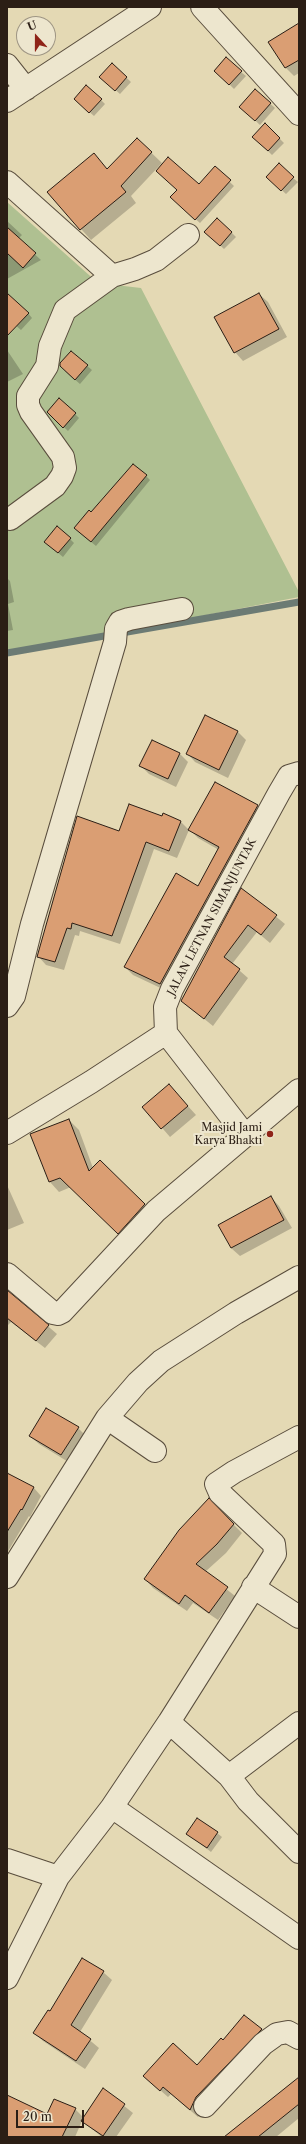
<!DOCTYPE html>
<html>
<head>
<meta charset="utf-8">
<style>
  body { margin:0 }
  #map { position:relative; width:306px; height:2144px; overflow:hidden; background:#e4d9b4; font-family:"Libre Caslon Text",serif }
  canvas { display:block }
  .frame { position:absolute; inset:0; border:8px solid #2b1e15; pointer-events:none }
  .north { position:absolute; left:16px; top:16px; width:40px; height:40px; box-sizing:border-box; background:#ede6ce; border:1px solid #9f9684; border-radius:50%; rotate:339deg; font-size:11px; font-weight:700; line-height:16px; text-align:center; color:#2b1e15 }
  .north::after { content:''; display:block; margin:auto; width:14px; height:18px; background:#8f2418; clip-path:polygon(50% 0,100% 100%,50% 72%,0 100%) }
  .scale { position:absolute; left:16px; top:2110px; width:68px; height:18px; box-sizing:border-box; border:2px solid #2b1e15; border-top:0; padding-left:5px; font-size:12px; line-height:14px; white-space:nowrap; color:#2b1e15; -webkit-text-stroke:3px #ede6ce; paint-order:stroke }
</style>
</head>
<body>
<div id="map">
<canvas width="306" height="2144"></canvas>
<div class="frame"></div>
<div class="north">U</div>
<div class="scale">20 m</div>
</div>
<script>
const ctx = document.querySelector('canvas').getContext('2d');
ctx.lineJoin = 'round';
function fill(path, color) {
  ctx.fillStyle = color;
  ctx.fill(path, 'evenodd');
}
function toPath(rows) {
  const path = new Path2D();
  for (const r of rows) {
    path.moveTo(r[0], r[1]);
    for (let i = 2; i < r.length; i += 2) path.lineTo(r[i], r[i + 1]);
  }
  return path;
}
function trace(path, color, width, dash) {
  ctx.strokeStyle = color;
  ctx.lineWidth = width;
  ctx.lineCap = dash ? 'butt' : 'round';
  ctx.setLineDash(dash || []);
  ctx.stroke(path);
}
function write(font, color, halo, rows, align = 'center') {
  ctx.font = font + ' "Libre Caslon Text",serif';
  ctx.lineWidth = 4;
  ctx.setLineDash([]);
  ctx.textBaseline = 'middle';
  ctx.strokeStyle = halo;
  ctx.fillStyle = color;
  for (const [text, x, y, turn = 0] of rows) {
    ctx.save();
    ctx.translate(x, y);
    ctx.rotate((+turn || 0) * Math.PI / 180);
    ctx.textAlign = isNaN(turn) ? turn : align;
    if (halo) ctx.strokeText(text, 0, 0);
    ctx.fillText(text, 0, 0);
    ctx.restore();
  }
}
fill(toPath([
  [7,202,98,283,141,288,299,592,299,597,7,654]
]), '#afc091');
fill(toPath([
  [299,24,299,73,294,76,286,68,270,43],
  [112,64,131,82,120,94,105,81],
  [241,72,246,76,234,89,220,75],
  [256,91,275,108,260,125,245,111],
  [101,100,105,104,94,116,79,103],
  [279,138,284,143,272,155,258,141],
  [137,139,162,163,131,196,136,203,91,240,48,192,94,155,108,170],
  [215,168,234,186,200,223,176,202,199,186],
  [293,178,298,182,286,194,272,181],
  [7,221,22,235,18,239,41,260,7,279],
  [231,232,236,237,224,249,210,236],
  [259,294,268,302,287,337,243,361,235,352],
  [7,305,28,313,32,318,21,330,7,318],
  [7,350,23,374,7,382],
  [71,352,92,370,80,384,65,371],
  [48,412,75,414,79,418,68,431],
  [146,476,150,480,96,546,79,532,91,513],
  [70,539,74,543,63,557,50,546],
  [7,578,10,581,14,602,8,604,13,630,7,631],
  [205,716,238,732,246,740,228,778,195,762,187,753],
  [153,741,180,754,188,762,176,787,149,774,141,766],
  [216,783,258,806,266,814,169,992,133,975,125,967,199,887,219,850,198,838,190,830],
  [164,815,181,822,189,830,177,858,154,849,120,944,80,931,79,936,75,935,64,970,46,965,38,956],
  [242,889,285,924,270,943,257,932,232,964,248,978,213,1026,182,1001],
  [177,1094,196,1115,170,1137,144,1107],
  [69,1120,79,1130,93,1168,100,1161,154,1215,128,1243,71,1187,59,1192,50,1182],
  [7,1185,24,1223,7,1230],
  [271,1197,279,1206,292,1228,240,1256,231,1248],
  [7,1291,57,1334,45,1348,11,1322,8,1325,7,1324],
  [78,1428,86,1436,70,1463,39,1444,30,1436],
  [7,1471,12,1477,34,1488,41,1496,30,1517,29,1516,7,1553],
  [209,1500,242,1533,226,1553,205,1572,235,1596,218,1620,193,1603,187,1611,153,1588,145,1579],
  [217,1833,222,1837,211,1852,188,1834],
  [103,1972,112,1980,80,2032,99,2048,85,2069,43,2041,35,2033,50,2012],
  [261,2030,269,2037,203,2105,198,2117,171,2094,168,2097,152,2083,197,2066,224,2042],
  [299,2078,299,2118,276,2137,240,2137],
  [104,2090,133,2113,116,2137,102,2137,82,2121,75,2137,7,2137,7,2096,47,2116,75,2109,84,2118]
]), '#0003');
trace(toPath([
  [7,653,299,602]
]), '#6c7b74', 7);
const building = toPath([
  [299,23,299,60,285,68,268,42,299,23],
  [226,57,242,71,229,85,214,71,226,57],
  [112,63,127,77,115,91,99,77,112,63],
  [86,85,102,99,89,113,74,99,86,85],
  [255,89,271,103,255,121,239,107,255,89],
  [265,123,280,138,268,151,252,137,265,123],
  [137,138,152,152,121,186,126,192,80,230,47,192,94,153,107,169,137,138],
  [168,157,199,184,215,166,231,180,195,220,170,197,177,190,156,171,168,157],
  [279,163,294,177,281,191,266,177,279,163],
  [217,218,232,232,220,246,204,232,217,218],
  [7,227,36,253,23,268,7,253,7,227],
  [7,293,29,313,7,336,7,293],
  [259,293,279,329,234,353,214,317,259,293],
  [71,351,88,365,75,380,60,366,60,363,71,351],
  [59,398,76,413,63,428,47,412,59,398],
  [133,464,147,475,91,542,74,528,89,510,91,512,133,464],
  [57,526,71,538,58,553,44,542,57,526],
  [205,715,238,731,219,770,186,754,205,715],
  [152,740,180,753,168,779,139,766,152,740],
  [215,782,258,805,160,984,124,967,176,873,198,886,219,847,188,830,215,782],
  [129,804,162,816,163,813,181,821,169,851,146,842,112,936,72,923,71,929,67,928,55,962,37,957,77,816,119,831,129,804],
  [241,888,277,915,261,935,248,925,224,957,240,969,204,1019,181,1001,241,888],
  [169,1084,188,1106,161,1129,142,1107,169,1084],
  [69,1119,89,1171,100,1160,145,1204,118,1234,60,1178,49,1182,30,1134,69,1119],
  [271,1196,284,1220,231,1248,218,1225,271,1196],
  [7,1290,49,1325,36,1341,7,1318,7,1290],
  [46,1408,79,1427,61,1455,29,1436,46,1408],
  [7,1473,34,1487,22,1510,21,1509,7,1532,7,1473],
  [209,1498,234,1524,217,1544,196,1564,228,1587,209,1613,185,1595,179,1604,144,1579,179,1530,209,1498],
  [197,1818,218,1832,207,1848,186,1834,197,1818],
  [82,1958,104,1971,71,2025,91,2039,76,2061,33,2033,48,2010,50,2011,82,1958],
  [244,2015,262,2029,196,2097,190,2110,163,2087,160,2091,143,2076,173,2043,197,2065,221,2038,223,2040,244,2015],
  [299,2077,299,2104,258,2137,224,2137,299,2077],
  [103,2088,125,2104,103,2136,81,2121,103,2088],
  [7,2095,47,2114,54,2099,76,2108,62,2137,7,2137,7,2095]
]);
fill(building, '#da9e73');
trace(building, '#2b1e15', 1);
const minor = toPath([
  [202,7,299,114],
  [7,65,26,89],
  [7,101,150,7],
  [7,182,112,276,135,269,156,260,188,235],
  [10,519,55,486,62,476,65,468,63,457,31,412,28,405,28,396,47,366,50,346,65,310,112,276],
  [7,1006,14,996,32,924,115,642,116,629,120,622,129,619,182,609],
  [166,1033,245,1135],
  [7,1133,91,1082,166,1033,165,1007,172,989,279,793,289,776,299,773],
  [7,1274,53,1313,58,1314,62,1312,156,1211,299,1090],
  [107,1418,155,1451],
  [7,1577,107,1418,138,1382,161,1361,236,1313,299,1277],
  [253,1587,299,1617],
  [169,1722,229,1776,248,1801,299,1852],
  [229,1776,299,1723],
  [112,1807,299,1938],
  [7,1860,58,1877],
  [7,1978,58,1877,112,1807,169,1722,275,1554,274,1544,220,1493,216,1484,234,1472,299,1437],
  [205,2106,263,2044,277,2034,288,2032,299,2038]
]);
trace(minor, '#594d3d', 24);
trace(minor, '#ede6ce', 22);
for (const [x, y, r, color] of [
  [270,1134,4,"#8f2418"]
]) {
  const dot = new Path2D();
  dot.arc(x, y, r, 0, 2 * Math.PI);
  ctx.fillStyle = color;
  ctx.fill(dot);
  trace(dot, '#ede6ce', 1.5);
}
write('11px', '#2b1e15', '#ede6ce', [
  ["JALAN LETNAN SIMANJUNTAK",212,917,-62]
]);
write('11px', '#2b1e15', '#ede6ce', [
  ["Masjid Jami",262,1128],
  ["Karya Bhakti",262,1141]
], 'right');
</script>
</body>
</html>
